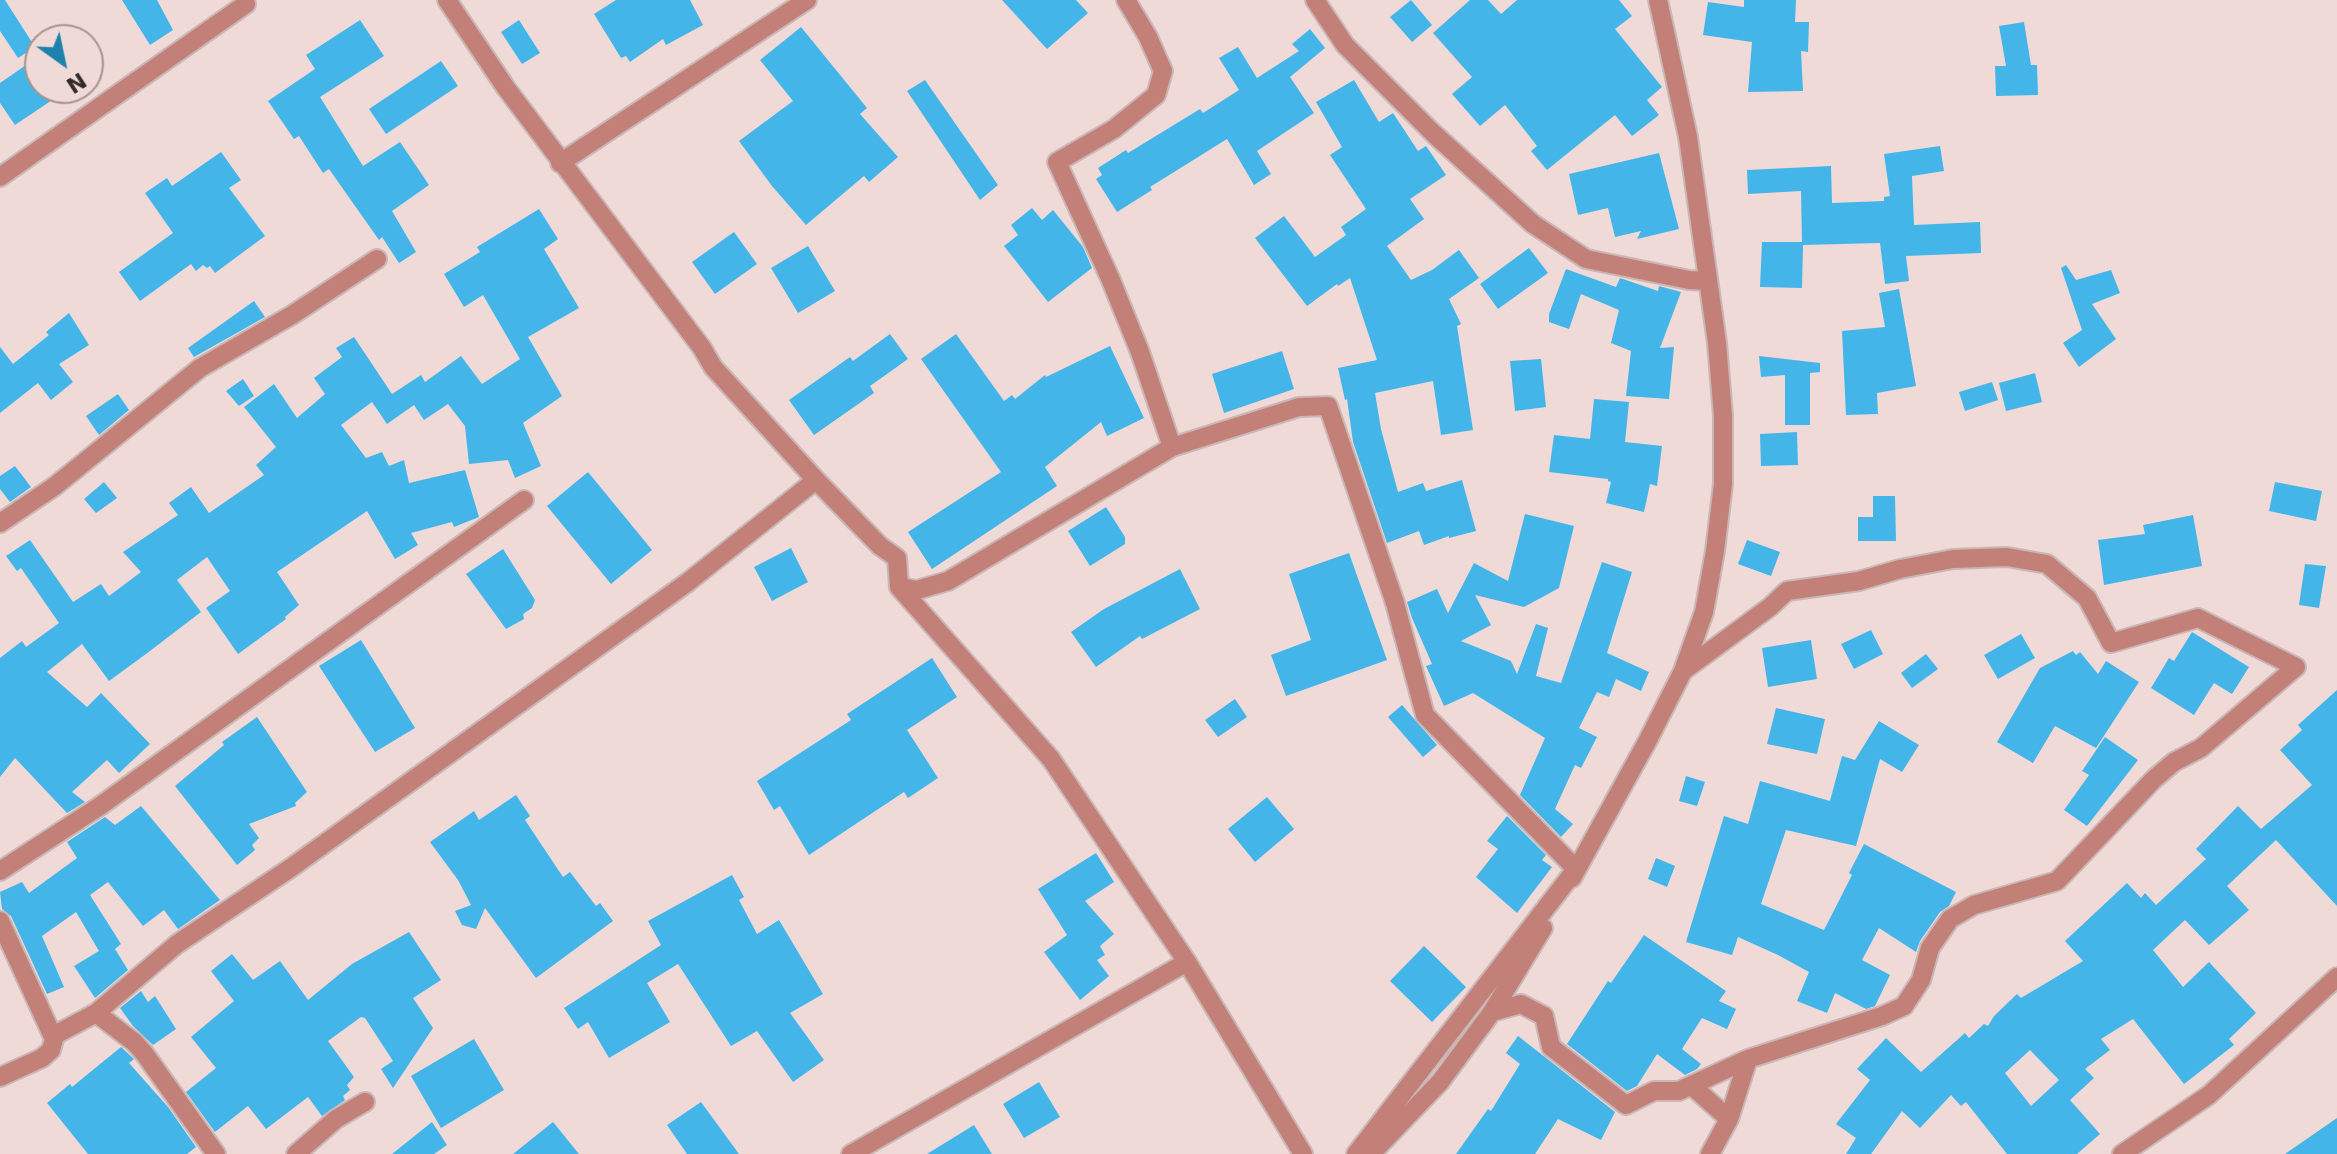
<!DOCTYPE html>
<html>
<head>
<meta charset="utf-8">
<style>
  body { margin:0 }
  #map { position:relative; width:2337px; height:1154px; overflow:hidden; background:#f0dad8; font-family:"DejaVu Sans",sans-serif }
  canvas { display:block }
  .north { position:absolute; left:24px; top:24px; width:80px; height:80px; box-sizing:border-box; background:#f0dad8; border:2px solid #a49492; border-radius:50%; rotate:147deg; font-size:22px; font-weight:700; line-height:32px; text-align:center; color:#332b2a }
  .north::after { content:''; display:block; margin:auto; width:28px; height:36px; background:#1e82ad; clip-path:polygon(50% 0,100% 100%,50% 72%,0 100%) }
</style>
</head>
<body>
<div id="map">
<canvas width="2337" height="1154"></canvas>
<div class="north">N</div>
</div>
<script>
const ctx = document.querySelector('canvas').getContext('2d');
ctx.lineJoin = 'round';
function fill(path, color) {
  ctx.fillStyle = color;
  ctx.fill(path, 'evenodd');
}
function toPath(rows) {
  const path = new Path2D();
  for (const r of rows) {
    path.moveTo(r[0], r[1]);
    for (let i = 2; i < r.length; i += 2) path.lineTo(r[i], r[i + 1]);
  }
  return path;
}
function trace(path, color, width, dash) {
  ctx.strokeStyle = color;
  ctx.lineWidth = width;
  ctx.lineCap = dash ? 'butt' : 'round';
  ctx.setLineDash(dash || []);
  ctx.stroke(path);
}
fill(toPath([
  [0,0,5,0,35,47,18,58,0,31],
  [122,0,157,0,173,30,150,45],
  [616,0,690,0,703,25,666,45,663,39,630,62,626,56,621,58,594,14],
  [1002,0,1076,0,1088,13,1047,49],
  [1411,0,1432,25,1412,42,1390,17],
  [1470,0,1488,0,1501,14,1517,0,1619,0,1632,16,1615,29,1662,87,1647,100,1659,115,1632,136,1615,115,1547,170,1531,151,1537,146,1505,105,1480,126,1452,94,1472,77,1433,33],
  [1744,0,1796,0,1795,22,1809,22,1808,52,1801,51,1803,91,1748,92,1752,42,1703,35,1708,2,1744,7],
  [360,20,384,56,320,97,363,166,400,142,429,185,392,211,416,252,399,263,382,237,379,240,329,169,323,173,299,136,294,139,268,101,315,69,306,55],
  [519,20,540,53,522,64,501,32],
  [2024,22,2031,65,2037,65,2038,95,1996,96,1995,66,2006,66,1999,26],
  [801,27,867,108,860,114,898,157,869,182,864,176,806,225,772,186,739,141,793,101,760,60],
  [1310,29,1325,48,1290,77,1314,113,1257,151,1271,174,1254,185,1227,139,1150,187,1152,190,1117,212,1096,179,1102,175,1098,168,1126,150,1128,153,1200,109,1203,113,1239,90,1219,58,1238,47,1257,78,1299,51,1292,44],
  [441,61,458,86,386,134,369,109],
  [29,63,40,80,40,88,70,88,15,125,0,103,0,83],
  [925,80,998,185,980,200,907,91],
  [1354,80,1379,122,1393,113,1418,151,1426,146,1446,175,1410,199,1424,219,1387,246,1411,280,1432,270,1459,250,1479,278,1449,299,1461,324,1457,326,1473,430,1441,435,1433,381,1375,393,1381,429,1398,492,1423,483,1426,491,1462,480,1476,531,1449,538,1449,536,1424,545,1419,531,1387,543,1353,442,1347,399,1345,400,1338,368,1377,360,1350,278,1338,286,1337,284,1307,306,1255,238,1284,216,1315,257,1346,235,1341,227,1366,209,1330,155,1342,147,1316,102],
  [1940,146,1944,171,1912,176,1914,225,1980,222,1981,253,1906,256,1909,281,1885,284,1880,243,1803,245,1802,288,1760,287,1762,242,1802,242,1801,191,1748,194,1747,170,1831,166,1832,203,1884,201,1884,197,1890,196,1884,154],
  [221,152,241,180,229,188,265,236,215,273,210,266,207,268,203,265,196,271,191,264,140,301,119,272,173,233,145,193,167,178,172,186],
  [1659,153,1679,229,1637,239,1641,231,1615,237,1608,208,1578,215,1569,174],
  [1032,208,1042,220,1053,210,1083,247,1092,268,1048,302,1004,246,1018,235,1011,225],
  [539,209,558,239,544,249,579,308,528,337,562,396,523,423,541,466,515,478,508,460,469,464,465,426,448,404,424,420,414,405,387,424,372,402,341,425,366,458,382,452,389,466,404,460,409,483,465,470,479,517,454,527,452,522,411,533,418,545,395,559,367,511,277,572,299,605,285,617,286,619,238,654,206,608,230,591,207,557,177,580,201,612,146,654,109,681,82,644,47,672,87,707,101,693,150,744,119,773,107,760,72,792,85,802,67,813,15,758,0,777,0,658,22,641,26,647,59,623,21,568,17,571,6,556,30,540,73,602,101,584,109,596,141,572,123,552,178,515,169,503,191,487,209,513,264,475,256,465,276,447,244,407,274,384,297,418,325,394,314,378,342,357,336,348,354,337,392,394,421,375,425,382,461,356,482,384,520,359,483,295,464,307,444,274,480,252,477,247],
  [734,232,757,264,715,294,692,262],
  [808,246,835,291,798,313,771,268],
  [1529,248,1548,273,1498,309,1480,284],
  [2066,265,2076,280,2111,270,2120,293,2092,304,2116,339,2079,367,2063,343,2082,330,2061,268],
  [1566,269,1616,287,1620,278,1658,291,1659,286,1681,292,1660,348,1674,347,1669,399,1626,396,1631,351,1611,343,1619,310,1581,294,1569,329,1549,322,1549,314],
  [1899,289,1916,386,1877,393,1878,414,1846,415,1842,331,1885,327,1879,293],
  [254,301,265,317,194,357,188,348],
  [69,313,89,345,59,364,73,382,51,400,38,383,0,413,0,347,13,364,49,335,46,332],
  [890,334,908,359,870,386,874,393,814,435,789,400,850,357,853,361],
  [956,334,1004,401,1012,395,1015,399,1045,375,1046,377,1110,346,1144,418,1107,436,1101,422,1045,467,1057,486,932,569,908,532,1001,472,921,359],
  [1282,351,1294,389,1224,413,1212,374],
  [1759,356,1820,363,1820,372,1810,373,1810,425,1785,425,1785,375,1761,377],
  [1541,359,1546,407,1515,411,1510,361],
  [2035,373,2042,402,2006,411,1999,383],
  [243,379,254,396,239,406,226,391],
  [1992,382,1998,400,1965,411,1959,392],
  [118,394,129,410,99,435,86,416],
  [1594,399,1629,402,1625,442,1662,446,1657,486,1650,484,1644,512,1606,503,1611,482,1608,481,1608,479,1549,472,1554,435,1590,439],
  [1797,432,1798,465,1761,466,1760,434],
  [15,466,31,487,10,502,0,489,0,476],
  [588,472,652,550,611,584,547,506],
  [104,482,117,498,96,513,84,499],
  [2275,482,2322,491,2316,521,2269,511],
  [1873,496,1895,496,1896,541,1858,541,1858,517,1873,517],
  [1106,507,1125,537,1125,544,1090,566,1068,531],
  [1525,514,1574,526,1559,588,1524,607,1475,595,1491,625,1461,641,1511,661,1517,674,1536,624,1548,628,1536,676,1561,683,1602,562,1632,572,1607,653,1649,672,1641,691,1616,679,1609,697,1597,692,1579,728,1597,737,1581,768,1575,765,1555,809,1573,824,1561,837,1520,795,1545,738,1473,693,1444,706,1426,666,1432,664,1412,618,1407,602,1437,589,1448,613,1474,563,1508,581],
  [2193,515,2202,566,2104,585,2098,540,2145,534,2143,525],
  [1747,540,1780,552,1771,576,1738,564],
  [791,548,808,582,772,601,754,567],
  [503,549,535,600,532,608,523,614,524,619,506,629,466,574],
  [1349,553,1387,660,1286,696,1271,655,1311,640,1289,574],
  [2305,564,2326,566,2319,608,2299,605],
  [1180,569,1200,609,1142,639,1140,636,1096,667,1071,632,1104,609],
  [1871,630,1883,654,1854,669,1841,644],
  [2192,632,2249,667,2232,694,2214,683,2194,715,2151,688,2169,658,2174,661],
  [2021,634,2035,658,1998,679,1984,655],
  [361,640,415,728,375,752,319,666],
  [1811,640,1817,679,1768,687,1762,648],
  [2073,651,2076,655,2080,652,2098,674,2106,661,2139,682,2096,748,2055,726,2033,763,1997,742,2040,668],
  [1926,654,1938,669,1912,688,1901,673],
  [932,658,957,697,907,730,938,778,908,798,904,792,809,855,780,806,774,810,757,781,851,720,847,714],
  [2337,690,2337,906,2276,840,2227,886,2249,910,2209,945,2185,920,2153,950,2183,987,2209,962,2256,1013,2229,1039,2234,1045,2184,1084,2133,1019,2101,1039,2110,1050,2085,1069,2094,1078,2070,1100,2100,1134,2077,1154,2007,1154,1966,1102,1961,1106,1951,1095,1920,1128,1902,1111,1871,1154,1846,1154,1856,1138,1836,1124,1870,1080,1857,1069,1886,1038,1921,1072,1965,1033,1969,1038,1984,1024,1988,1026,1994,1016,2017,994,2021,998,2083,961,2065,941,2127,883,2141,898,2145,893,2156,905,2206,859,2196,849,2238,806,2261,829,2312,785,2280,750,2302,730,2298,725],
  [2030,1050,2059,1080,2031,1106,2005,1073],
  [1235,699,1247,717,1218,737,1205,720],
  [1402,705,1437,745,1423,757,1388,717],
  [1776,708,1825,719,1817,754,1767,744],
  [257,717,307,792,295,803,296,806,249,824,259,838,252,845,255,850,237,865,175,786,224,745,222,742],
  [1879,721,1919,745,1902,772,1880,759,1856,846,1786,830,1761,904,1824,930,1852,875,1849,873,1864,844,1956,892,1949,906,1940,912,1920,941,1916,952,1879,928,1862,960,1890,975,1875,1006,1866,1009,1835,993,1827,1013,1797,1001,1809,972,1778,955,1738,937,1732,955,1686,942,1724,816,1748,824,1760,781,1830,801,1842,756,1855,760],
  [2105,737,2138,760,2087,826,2064,810,2089,775,2082,771],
  [1686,776,1705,782,1697,806,1679,801],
  [516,795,530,816,525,820,563,877,570,872,596,906,600,903,613,921,536,978,485,908,476,929,462,925,455,911,471,905,458,880,430,842,474,811,479,820],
  [1267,797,1294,829,1255,862,1228,829],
  [141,806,220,900,178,929,164,910,143,926,108,882,90,895,121,944,115,949,128,970,95,998,74,966,99,951,76,912,42,936,64,987,47,994,11,916,2,909,0,892,22,882,29,893,77,858,67,842,105,817,115,825],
  [1507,816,1546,855,1542,860,1552,867,1517,913,1476,877,1498,849,1487,841],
  [1096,853,1114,882,1085,901,1114,934,1100,946,1105,955,1097,960,1109,976,1080,1000,1044,952,1067,935,1038,889],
  [1656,858,1675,866,1667,887,1648,879],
  [732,875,744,897,739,900,757,934,779,920,823,994,790,1013,824,1060,793,1082,757,1031,731,1046,678,964,647,983,670,1022,609,1058,588,1022,578,1029,564,1008,661,945,648,921],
  [409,932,441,980,413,998,433,1028,393,1088,381,1069,393,1061,365,1018,361,1017,328,1041,354,1077,347,1085,350,1090,343,1096,345,1100,322,1116,308,1097,266,1129,248,1106,215,1132,186,1092,216,1068,191,1037,234,1001,211,971,232,954,253,980,280,961,308,1000,352,964],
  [1644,935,1726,991,1719,1001,1736,1009,1727,1029,1702,1018,1682,1049,1701,1064,1697,1069,1685,1075,1657,1054,1637,1086,1627,1091,1567,1044,1608,981,1611,983],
  [1424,946,1466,987,1432,1022,1390,981],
  [141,991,148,1002,155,996,176,1029,153,1045,133,1026,120,1008],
  [1518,1036,1615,1112,1601,1140,1558,1119,1535,1154,1456,1154,1488,1109,1491,1111,1520,1064,1506,1053],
  [474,1039,504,1090,441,1128,411,1076],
  [121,1047,134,1059,129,1063,168,1107,196,1147,187,1154,88,1154,47,1103,70,1084,72,1087],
  [1039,1082,1060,1117,1024,1138,1003,1104],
  [701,1102,739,1154,687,1154,667,1125],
  [2337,1118,2337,1154,2285,1154],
  [432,1122,447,1145,434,1154,392,1154],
  [553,1122,579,1154,513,1154],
  [974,1125,992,1154,927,1154]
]), '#43b5e9');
const minor = toPath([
  [447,0,506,88,702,348,713,367,816,480,880,546,897,558,899,587,1051,759,1187,962,851,1154],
  [1126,0,1148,37,1163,71,1156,95,1114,129,1057,162,1110,278,1140,352,1172,447],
  [1315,0,1345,45,1433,133,1533,224,1586,259,1689,280,1708,281],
  [560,163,807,0],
  [0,177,246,4],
  [0,523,55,486,200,368,292,315,377,259],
  [899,587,917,590,948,581,1172,447,1299,407,1328,406,1395,603,1425,715,1576,869,1356,1154],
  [0,871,100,806,524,500],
  [1572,878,1648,740,1683,671,1704,612,1715,551,1723,484,1723,416,1717,343,1688,137,1658,0],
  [0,921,54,1039,51,1050,42,1058,0,1077],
  [1187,962,1303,1154],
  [1492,1012,1521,1004,1544,1016,1551,1047,1626,1105,1654,1091,1679,1091,1748,1059,1882,1016,1904,1006,1921,980,1930,948,1950,919,1974,905,2057,881,2154,779,2174,762,2201,748,2296,667,2198,618,2111,643,2087,598,2047,564,2007,557,1953,559,1900,569,1859,581,1787,591,1770,607,1683,671],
  [96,1013,134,1042,144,1053,216,1154],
  [53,1036,96,1013,177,944,292,867,688,582,816,480],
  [1692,1086,1729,1119],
  [296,1154,336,1119,365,1102],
  [1371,1154,1440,1082,1492,1012,1543,928],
  [1710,1154,1729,1119,1748,1059],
  [2122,1154,2209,1095,2337,977]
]);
trace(minor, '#cab7b5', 22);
trace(minor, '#c28079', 18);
</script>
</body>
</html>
